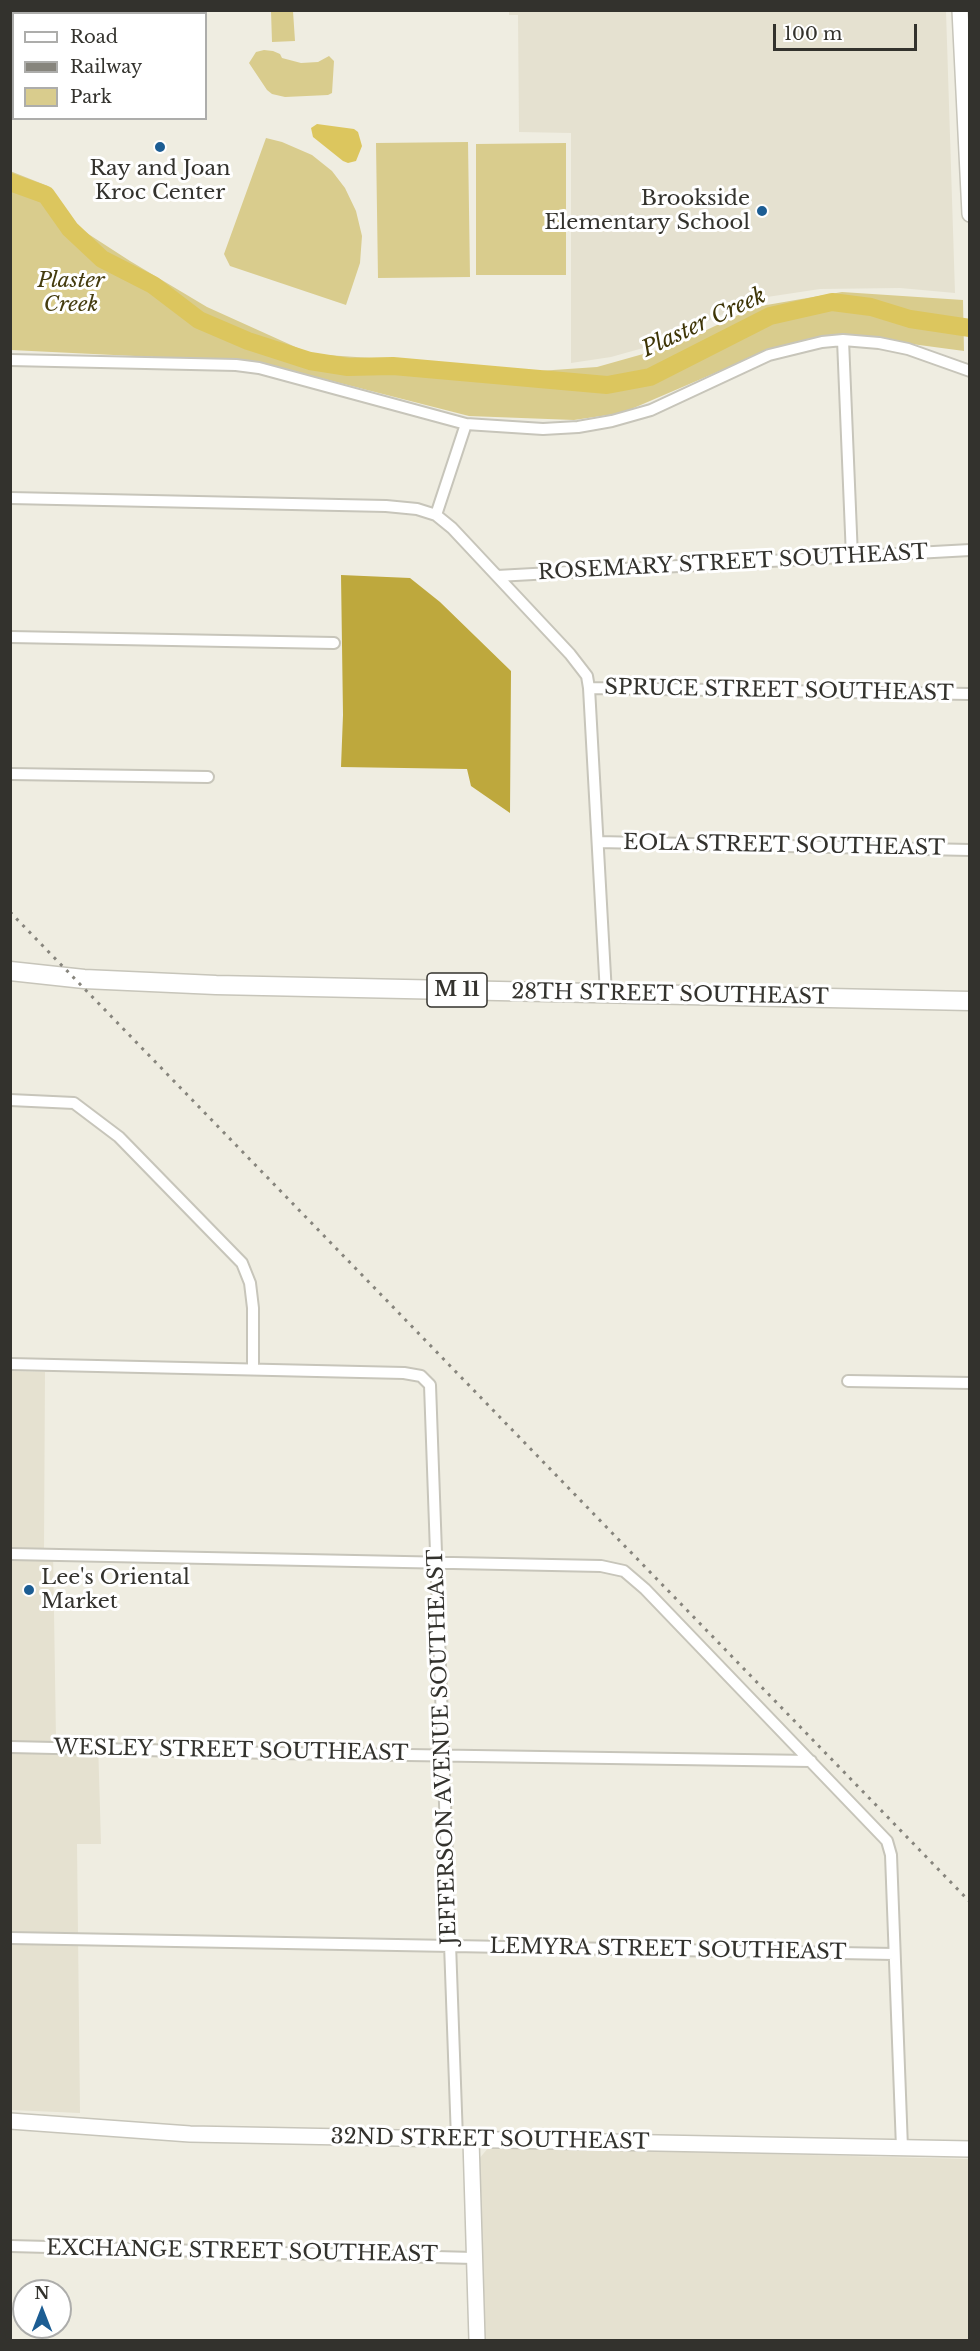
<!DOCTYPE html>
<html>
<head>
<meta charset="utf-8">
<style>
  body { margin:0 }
  #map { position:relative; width:980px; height:2351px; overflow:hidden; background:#efede1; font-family:"Libre Baskerville",serif }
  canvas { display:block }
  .frame { position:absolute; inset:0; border:12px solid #33322d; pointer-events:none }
  .legend { position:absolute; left:12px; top:12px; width:195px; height:108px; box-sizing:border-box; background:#fff; border:2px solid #adadab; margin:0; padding:8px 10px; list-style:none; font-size:18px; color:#33322d }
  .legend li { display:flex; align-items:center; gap:12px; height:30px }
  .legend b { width:30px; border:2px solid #adadab }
  .north { position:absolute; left:12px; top:2279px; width:60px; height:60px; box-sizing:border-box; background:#fff; border:2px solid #adadab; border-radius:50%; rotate:0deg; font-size:16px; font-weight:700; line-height:24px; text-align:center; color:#33322d }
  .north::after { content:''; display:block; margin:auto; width:21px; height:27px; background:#1c5d93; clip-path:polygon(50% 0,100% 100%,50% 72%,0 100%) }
  .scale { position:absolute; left:773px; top:24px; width:144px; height:27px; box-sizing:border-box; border:3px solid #33322d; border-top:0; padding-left:8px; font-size:18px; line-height:21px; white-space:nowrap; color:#33322d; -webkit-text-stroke:4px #fff; paint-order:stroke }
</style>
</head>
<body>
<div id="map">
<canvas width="980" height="2351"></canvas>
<div class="frame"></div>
<ul class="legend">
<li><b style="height:8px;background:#fff"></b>Road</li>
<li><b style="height:8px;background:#87857d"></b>Railway</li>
<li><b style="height:16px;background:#d9cc8d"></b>Park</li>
</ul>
<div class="north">N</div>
<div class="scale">100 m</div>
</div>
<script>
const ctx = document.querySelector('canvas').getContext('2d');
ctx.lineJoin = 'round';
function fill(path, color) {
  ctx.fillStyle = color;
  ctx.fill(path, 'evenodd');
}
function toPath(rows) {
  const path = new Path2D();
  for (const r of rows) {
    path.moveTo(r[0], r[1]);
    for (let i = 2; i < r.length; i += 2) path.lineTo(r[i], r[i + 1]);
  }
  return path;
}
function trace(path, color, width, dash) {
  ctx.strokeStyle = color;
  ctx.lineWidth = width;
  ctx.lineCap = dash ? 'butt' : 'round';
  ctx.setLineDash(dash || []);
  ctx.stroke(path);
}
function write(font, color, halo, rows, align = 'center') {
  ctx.font = font + ' "Libre Baskerville",serif';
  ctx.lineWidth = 6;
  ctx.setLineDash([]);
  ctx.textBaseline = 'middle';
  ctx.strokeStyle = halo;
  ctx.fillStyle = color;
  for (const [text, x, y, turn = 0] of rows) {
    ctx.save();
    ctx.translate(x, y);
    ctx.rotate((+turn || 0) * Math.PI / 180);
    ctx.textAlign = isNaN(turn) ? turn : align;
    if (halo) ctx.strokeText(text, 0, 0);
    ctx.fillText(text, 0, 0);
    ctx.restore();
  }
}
fill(toPath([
  [509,11,946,11,955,293,900,288,820,289,767,297,723,314,661,343,611,357,571,363,571,133,519,132,518,15,509,15],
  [10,1371,45,1372,44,1548,53,1549,56,1739,98,1741,101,1844,77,1844,80,2113,11,2110],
  [489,2147,969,2159,969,2340,485,2340,478,2160]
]), '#e5e1d0');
fill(toPath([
  [271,11,293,11,295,41,272,42],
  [264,50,273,51,280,54,282,58,301,63,318,62,329,56,334,61,332,93,328,95,285,97,272,94,267,90,249,63,256,52],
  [266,138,282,142,312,155,332,171,345,188,356,211,362,236,360,263,346,305,230,266,224,254],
  [468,142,470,277,378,278,376,143],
  [566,143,566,275,476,275,476,144],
  [10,171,48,186,79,228,130,261,207,307,311,354,431,362,524,372,597,367,675,345,755,307,842,292,963,300,964,351,867,338,837,337,787,345,750,358,622,413,574,420,469,416,281,368,237,361,11,350]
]), '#d9cc8d');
fill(toPath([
  [341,575,410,578,440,602,511,671,510,813,471,786,467,769,341,767,343,715]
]), '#bea83d');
fill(toPath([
  [317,124,354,129,358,132,362,146,356,161,348,163,343,161,313,137,311,128]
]), '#dcc65e');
trace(toPath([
  [10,182,46,195,70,229,102,259,153,285,199,320,248,341,310,361,348,367,393,366,607,385,650,377,770,316,832,302,871,307,910,319,970,328]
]), '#dcc65e', 18);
const street = toPath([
  [843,340,852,557],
  [10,360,236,365,259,368,466,424,543,429,578,427,612,421,651,410,769,355,822,342,843,340,879,343,908,349,970,371],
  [10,498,386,506,417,509,436,515,452,528,570,654,587,676,589,688,606,994],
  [436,515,466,424],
  [497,576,970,550],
  [10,637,334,643],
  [589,688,970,694],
  [10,774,208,777],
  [598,842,970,850],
  [10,1100,74,1103,119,1137,242,1263,250,1283,253,1308,253,1368],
  [10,1364,404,1373,421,1376,430,1385,457,2139],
  [848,1381,970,1383],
  [10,1554,601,1566,624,1571,645,1589,887,1841,891,1855,902,2148],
  [10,1747,273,1753,811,1761],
  [10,1938,894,1954],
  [10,2246,474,2258]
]);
const secondary = toPath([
  [960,10,970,214],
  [10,2121,190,2134,970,2149],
  [471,2140,477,2340]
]);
const primary = toPath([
  [10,971,84,979,216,985,970,1001]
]);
trace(street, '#c7c5ba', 14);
trace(secondary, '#c7c5ba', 18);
trace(primary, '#c7c5ba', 21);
trace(street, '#fff', 10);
trace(secondary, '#fff', 15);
trace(primary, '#fff', 18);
trace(toPath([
  [10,912,970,1902]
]), '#87857d', 3, [3, 6]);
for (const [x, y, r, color] of [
  [160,147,6,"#1c5d93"],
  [762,211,6,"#1c5d93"],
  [29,1590,6,"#1c5d93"]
]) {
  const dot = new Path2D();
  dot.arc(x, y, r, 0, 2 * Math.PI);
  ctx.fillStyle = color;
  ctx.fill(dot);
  trace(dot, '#fff', 2);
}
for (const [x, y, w] of [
  [457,990,60]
]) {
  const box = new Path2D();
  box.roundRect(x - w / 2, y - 17, w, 34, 4.5);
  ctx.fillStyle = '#fff';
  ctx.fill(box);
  trace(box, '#33322d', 1.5);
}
write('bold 20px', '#33322d', null, [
  ["M 11",457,990]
]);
write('21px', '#33322d', '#fff', [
  ["Ray and Joan",160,169],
  ["Kroc Center",160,193],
  ["Brookside",750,199,"right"],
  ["Elementary School",750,223,"right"],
  ["Lee's Oriental",41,1578,"left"],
  ["Market",41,1602,"left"]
]);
write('italic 21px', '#453c0f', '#fff', [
  ["Plaster",71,281],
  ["Creek",71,305]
]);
write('21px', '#33322d', '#fff', [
  ["ROSEMARY STREET SOUTHEAST",733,563,-3],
  ["SPRUCE STREET SOUTHEAST",779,691,1],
  ["EOLA STREET SOUTHEAST",784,846,1],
  ["28TH STREET SOUTHEAST",670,995,1],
  ["JEFFERSON AVENUE SOUTHEAST",443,1747,-92],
  ["WESLEY STREET SOUTHEAST",231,1751,1],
  ["LEMYRA STREET SOUTHEAST",668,1950,1],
  ["32ND STREET SOUTHEAST",490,2140,1],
  ["EXCHANGE STREET SOUTHEAST",242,2252,1]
]);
write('italic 22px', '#3e3506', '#fff', [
  ["Plaster Creek",704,323,-25]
]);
</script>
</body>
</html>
